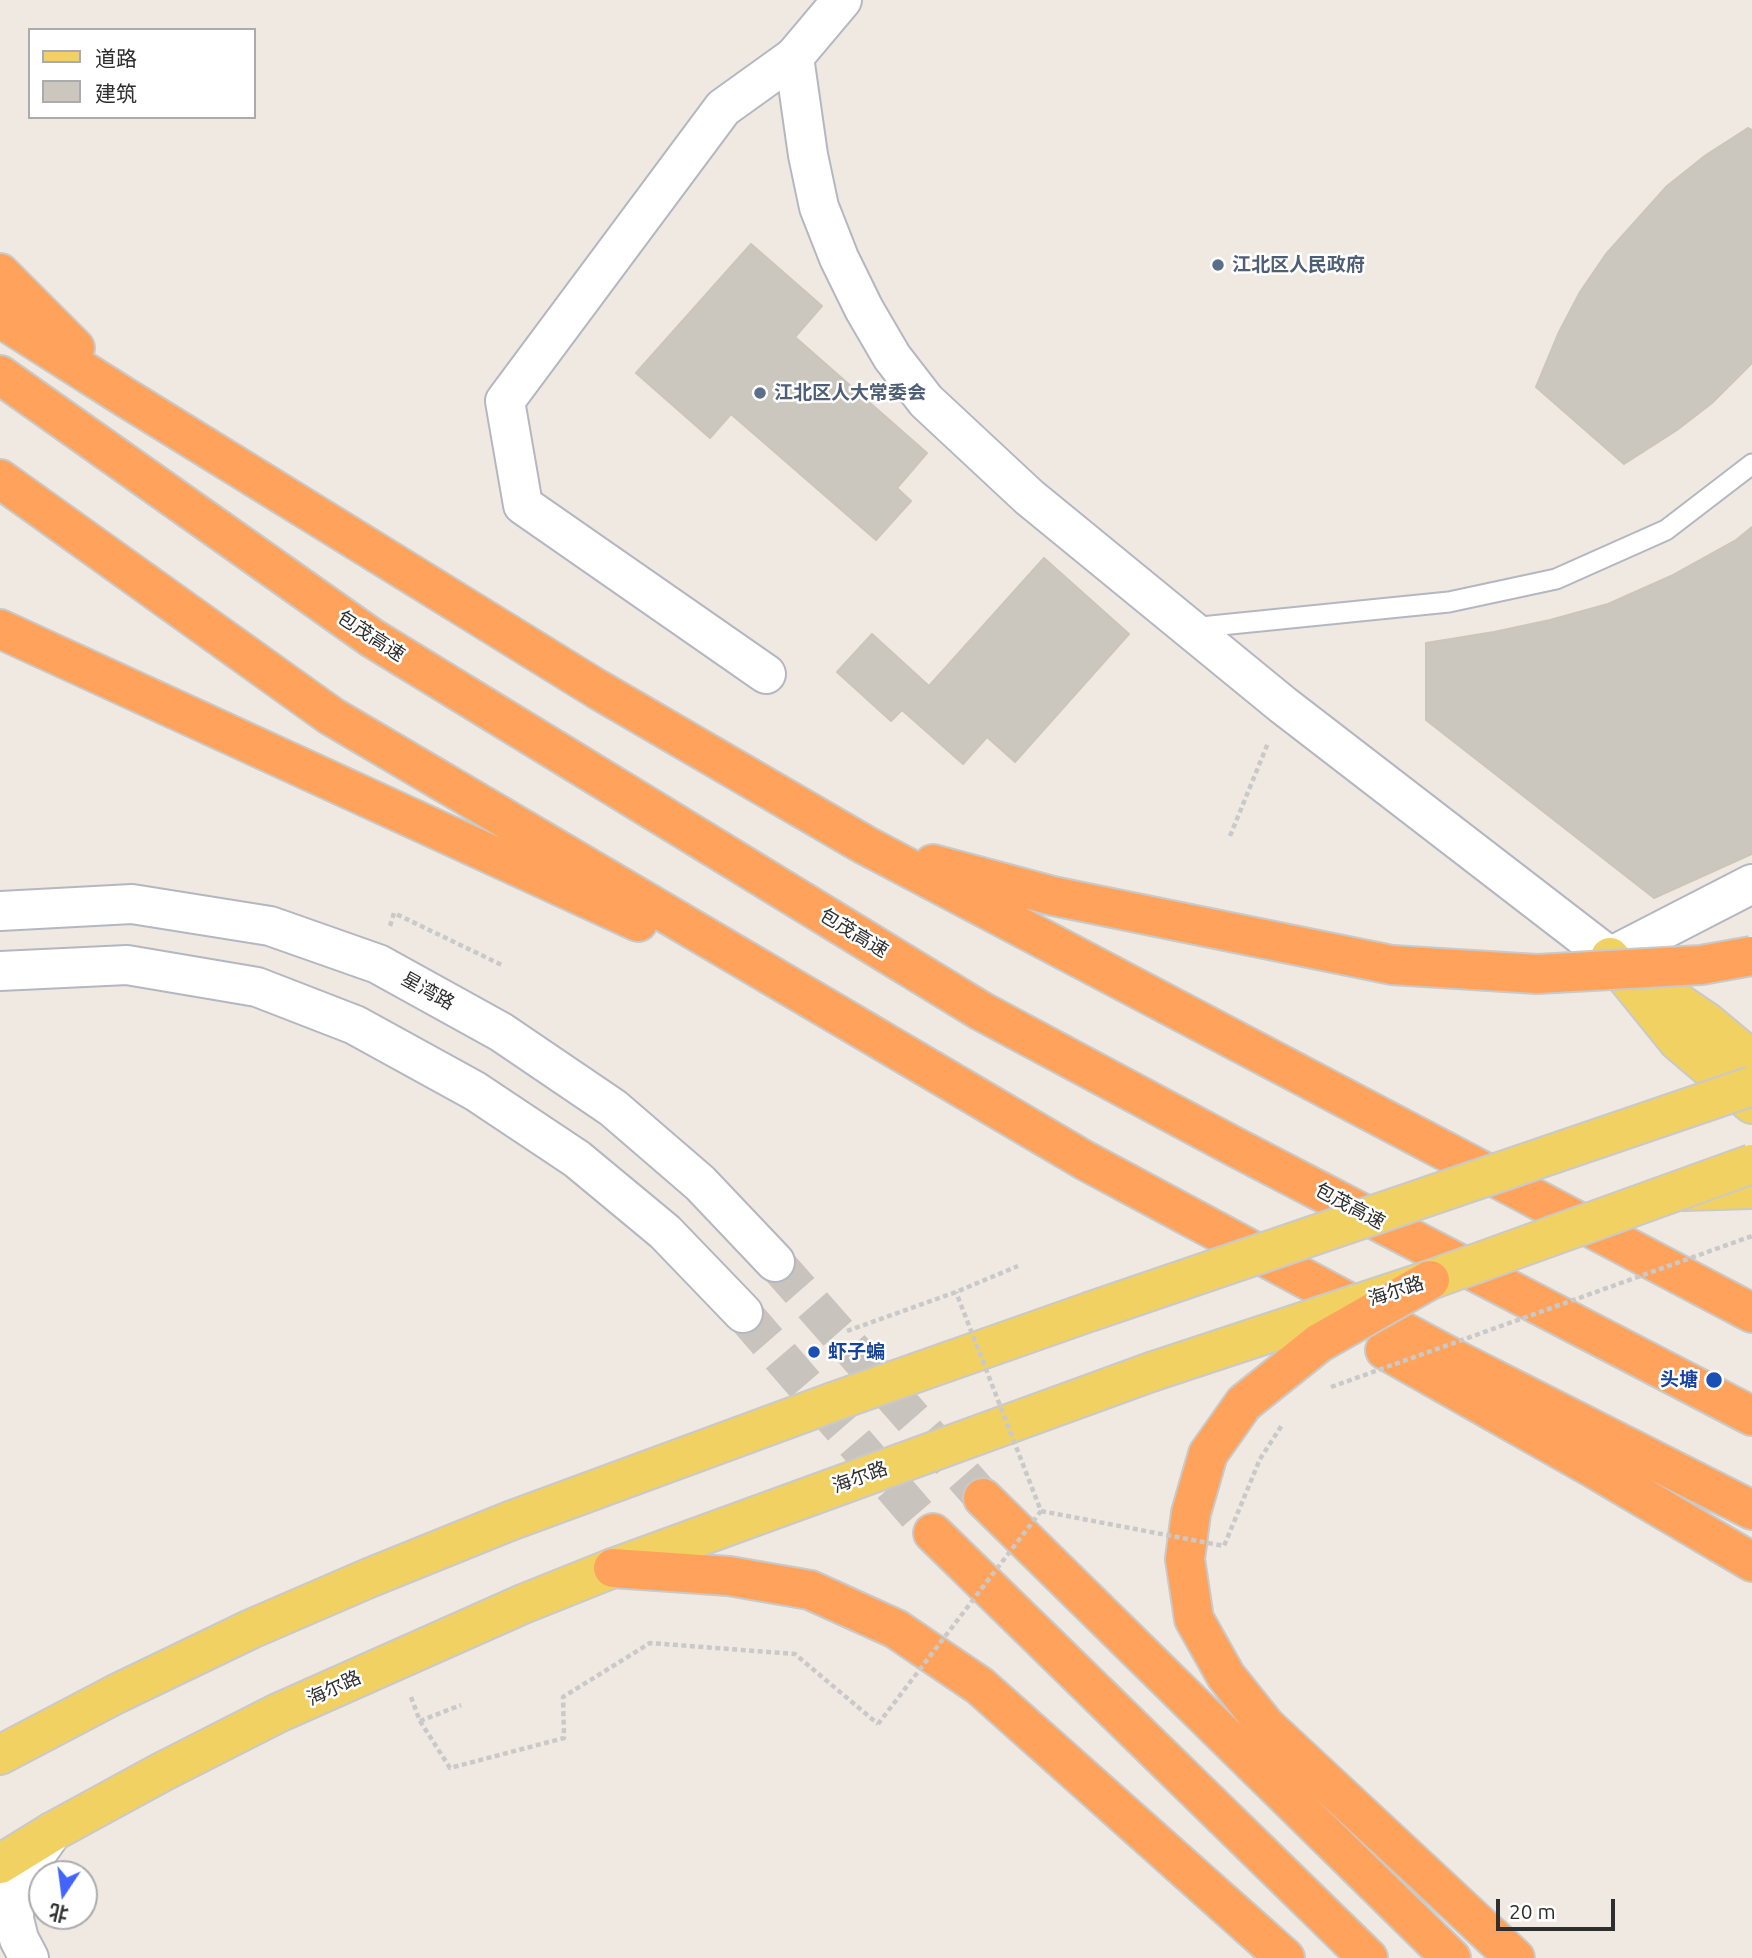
<!DOCTYPE html>
<html>
<head>
<meta charset="utf-8">
<style>
  body { margin:0 }
  #map { position:relative; width:1752px; height:1958px; overflow:hidden; background:#efe9e1; font-family:Ubuntu,"Noto Sans SC",sans-serif }
  canvas { display:block }
  .legend { position:absolute; left:28px; top:28px; width:228px; height:91px; box-sizing:border-box; background:#fff; border:2px solid #ababab; margin:0; padding:9px 12px; list-style:none; font-size:21px; color:#2e2e2e }
  .legend li { display:flex; align-items:center; gap:14px; height:35px }
  .legend b { width:35px; border:2px solid #ababab }
  .north { position:absolute; left:28px; top:1860px; width:70px; height:70px; box-sizing:border-box; background:#fff; border:2px solid #ababab; border-radius:50%; rotate:193deg; font-size:19px; font-weight:700; line-height:28px; text-align:center; color:#2e2e2e }
  .north::after { content:''; display:block; margin:auto; width:24px; height:32px; background:#4264fb; clip-path:polygon(50% 0,100% 100%,50% 72%,0 100%) }
  .scale { position:absolute; left:1496px; top:1899px; width:119px; height:32px; box-sizing:border-box; border:4px solid #2e2e2e; border-top:0; padding-left:9px; font-size:21px; line-height:24px; white-space:nowrap; color:#2e2e2e; -webkit-text-stroke:5px #fff; paint-order:stroke }
</style>
</head>
<body>
<div id="map">
<canvas width="1752" height="1958"></canvas>
<ul class="legend">
<li><b style="height:9px;background:#f2d163"></b>道路</li>
<li><b style="height:19px;background:#cbc7bf"></b>建筑</li>
</ul>
<div class="north">北</div>
<div class="scale">20 m</div>
</div>
<script>
const ctx = document.querySelector('canvas').getContext('2d');
ctx.lineJoin = 'round';
function fill(path, color) {
  ctx.fillStyle = color;
  ctx.fill(path, 'evenodd');
}
function toPath(rows) {
  const path = new Path2D();
  for (const r of rows) {
    path.moveTo(r[0], r[1]);
    for (let i = 2; i < r.length; i += 2) path.lineTo(r[i], r[i + 1]);
  }
  return path;
}
function trace(path, color, width, dash) {
  ctx.strokeStyle = color;
  ctx.lineWidth = width;
  ctx.lineCap = dash ? 'butt' : 'round';
  ctx.setLineDash(dash || []);
  ctx.stroke(path);
}
function write(font, color, halo, rows, align = 'center') {
  ctx.font = font + ' Ubuntu,"Noto Sans SC",sans-serif';
  ctx.lineWidth = 5;
  ctx.setLineDash([]);
  ctx.textBaseline = 'middle';
  ctx.strokeStyle = halo;
  ctx.fillStyle = color;
  for (const [text, x, y, turn = 0] of rows) {
    ctx.save();
    ctx.translate(x, y);
    ctx.rotate((+turn || 0) * Math.PI / 180);
    ctx.textAlign = isNaN(turn) ? turn : align;
    if (halo) ctx.strokeText(text, 0, 0);
    ctx.fillText(text, 0, 0);
    ctx.restore();
  }
}
const building = toPath([
  [1748,128,1752,130,1752,363,1712,403,1677,430,1624,464,1536,387,1559,332,1580,292,1606,254,1667,186,1706,155,1748,128],
  [751,244,822,306,795,337,927,453,897,488,911,501,876,540,731,414,710,438,636,373,751,244],
  [1752,527,1752,854,1654,898,1426,720,1426,643,1494,632,1550,620,1608,604,1671,576,1736,540,1752,527],
  [1044,558,1129,634,1015,762,987,737,963,764,902,710,891,721,837,672,872,634,929,686,1044,558]
]);
fill(building, '#cbc7bf');
trace(building, '#cbc5ba', 2);
trace(toPath([
  [775,1262,983,1498],
  [743,1313,933,1533]
]), '#c8c4bd', 38, [38, 19]);
const lane = toPath([
  [1191,628,1449,602,1556,579,1666,530,1752,464]
]);
const street = toPath([
  [766,674,523,505,505,401,723,108,794,57],
  [1610,957,1752,884],
  [29,1958,19,1939,14,1919,15,1895,24,1872,52,1832]
]);
const secondary = toPath([
  [842,0,794,57,808,155,819,207,839,258,864,309,892,357,926,401,1029,497,1283,705,1610,957],
  [0,911,132,904,270,926,378,964,501,1032,613,1108,700,1183,775,1262],
  [0,971,127,965,257,987,355,1025,475,1091,577,1159,665,1232,743,1313]
]);
const primary = toPath([
  [1610,957,1678,1041,1752,1104],
  [1643,979,1708,1023,1752,1060],
  [1684,1191,1752,1189],
  [0,1755,116,1694,251,1629,369,1578,510,1521,833,1402,1089,1312],
  [0,1864,52,1832,162,1772,278,1713,523,1604,613,1568,1151,1372]
]);
const highway = toPath([
  [0,273,75,348],
  [0,318,123,396,597,689,865,845,1752,1313],
  [0,375,372,638,981,1011,1235,1147,1752,1416],
  [0,479,331,716,1084,1160,1462,1363,1752,1510],
  [0,629,638,922],
  [933,864,1053,896,1392,965],
  [1385,1350,1593,1468,1752,1562],
  [1244,1403,1208,1454,1191,1513,1185,1559,1194,1619,1226,1676,1266,1726,1515,1958],
  [983,1498,1451,1958],
  [933,1533,1368,1958],
  [613,1568,729,1576,810,1590,896,1629,980,1686,1285,1958]
]);
trace(lane, '#b4b7c1', 23);
trace(street, '#b4b7c1', 42);
trace(secondary, '#b4b7c1', 42);
trace(primary, '#c9c9c9', 42);
trace(highway, '#c9c9c9', 42);
trace(toPath([
  [1230,836,1268,743],
  [390,926,394,913,504,966],
  [847,1331,956,1292,1018,1266],
  [1260,1459,1282,1425],
  [411,1697,420,1721,461,1705],
  [420,1721,450,1768,564,1738,563,1697,650,1643,795,1654,878,1724]
]), '#c9c9c9', 4.5, [5, 3.5]);
trace(lane, '#fff', 19);
trace(street, '#fff', 38);
trace(secondary, '#fff', 38);
trace(primary, '#f2d163', 38);
trace(highway, '#ffa35c', 38);
const primaryBridge = toPath([
  [1089,1312,1752,1086],
  [1151,1372,1430,1280,1752,1164]
]);
const highwayBridge = toPath([
  [1392,965,1537,974,1701,965,1752,956],
  [1244,1403,1319,1343,1430,1280]
]);
trace(primaryBridge, '#c9c9c9', 42, []);
trace(highwayBridge, '#c9c9c9', 42, []);
trace(toPath([
  [1331,1387,1752,1236],
  [1041,1511,1224,1546,1260,1459],
  [878,1724,1041,1511,956,1292]
]), '#c9c9c9', 4.5, [5, 3.5]);
trace(primaryBridge, '#f2d163', 38);
trace(highwayBridge, '#ffa35c', 38);
for (const [x, y, r, color] of [
  [1218,265,7,"#5c6f8a"],
  [760,393,7,"#5c6f8a"],
  [814,1352,7,"#1a4fb4"],
  [1714,1380,9,"#1a4fb4"]
]) {
  const dot = new Path2D();
  dot.arc(x, y, r, 0, 2 * Math.PI);
  ctx.fillStyle = color;
  ctx.fill(dot);
  trace(dot, '#fff', 2.5);
}
write('bold 19px', '#4e5e75', '#fff', [
  ["江北区人民政府",1232,265],
  ["江北区人大常委会",774,393]
], 'left');
write('19px', '#2e2e2e', '#fff', [
  ["包茂高速",371,636,33],
  ["包茂高速",854,933,31],
  ["星湾路",428,991,29],
  ["包茂高速",1350,1206,28],
  ["海尔路",1396,1291,-18],
  ["海尔路",860,1477,-20],
  ["海尔路",334,1688,-25]
]);
write('bold 19px', '#164399', '#fff', [
  ["虾子蝙",828,1352],
  ["头塘",1698,1380,"right"]
], 'left');
</script>
</body>
</html>
